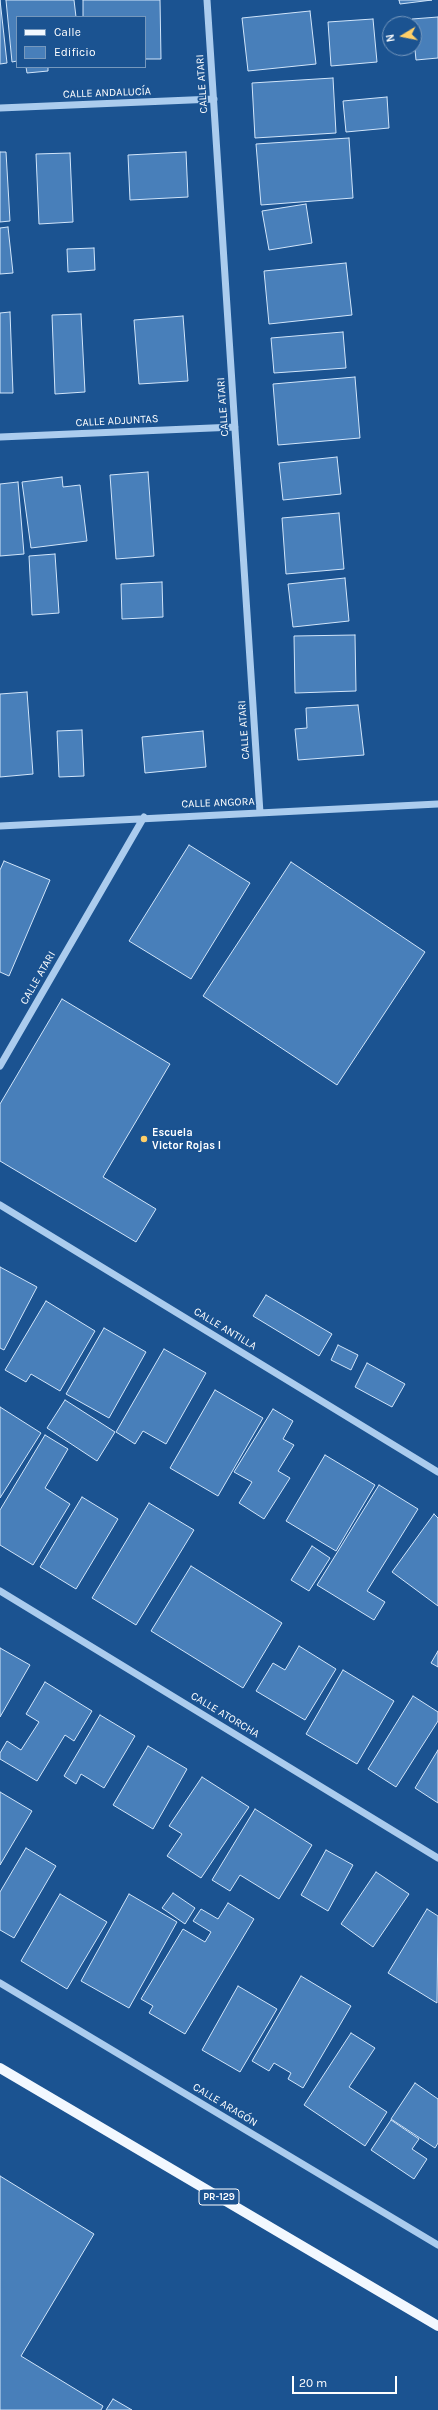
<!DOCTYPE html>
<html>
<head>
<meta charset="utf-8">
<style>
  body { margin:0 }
  #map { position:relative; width:438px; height:2410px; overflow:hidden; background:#1b5391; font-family:Karla,sans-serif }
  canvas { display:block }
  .legend { position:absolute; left:16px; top:16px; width:130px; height:52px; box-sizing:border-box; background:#1b5391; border:1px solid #7698bd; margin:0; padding:5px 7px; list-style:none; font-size:12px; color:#fff }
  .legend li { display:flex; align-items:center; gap:8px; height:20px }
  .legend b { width:20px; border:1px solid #7698bd }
  .north { position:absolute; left:382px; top:16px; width:40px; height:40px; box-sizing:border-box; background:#1b5391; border:1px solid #7698bd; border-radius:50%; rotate:260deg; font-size:11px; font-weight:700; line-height:16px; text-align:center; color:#fff }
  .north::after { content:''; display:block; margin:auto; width:14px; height:18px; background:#ffcf68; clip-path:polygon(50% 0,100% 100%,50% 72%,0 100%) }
  .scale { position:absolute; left:292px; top:2376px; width:105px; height:18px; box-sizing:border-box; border:2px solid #fff; border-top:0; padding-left:5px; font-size:12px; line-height:14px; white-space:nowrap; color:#fff; -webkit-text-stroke:3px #1b5391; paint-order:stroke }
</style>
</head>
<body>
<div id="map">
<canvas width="438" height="2410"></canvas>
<ul class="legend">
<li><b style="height:5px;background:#f2f8ff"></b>Calle</li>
<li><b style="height:11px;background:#487fba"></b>Edificio</li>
</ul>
<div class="north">N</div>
<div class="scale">20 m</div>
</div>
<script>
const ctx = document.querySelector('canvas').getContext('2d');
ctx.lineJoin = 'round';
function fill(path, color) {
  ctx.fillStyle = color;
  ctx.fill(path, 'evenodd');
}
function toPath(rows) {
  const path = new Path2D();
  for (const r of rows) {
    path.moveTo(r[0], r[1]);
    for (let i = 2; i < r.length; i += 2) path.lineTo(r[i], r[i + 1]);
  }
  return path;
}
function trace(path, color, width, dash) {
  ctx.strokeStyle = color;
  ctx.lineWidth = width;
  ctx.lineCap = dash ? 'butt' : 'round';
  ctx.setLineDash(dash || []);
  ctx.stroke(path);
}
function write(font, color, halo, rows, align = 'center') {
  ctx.font = font + ' Karla,sans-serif';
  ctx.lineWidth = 3.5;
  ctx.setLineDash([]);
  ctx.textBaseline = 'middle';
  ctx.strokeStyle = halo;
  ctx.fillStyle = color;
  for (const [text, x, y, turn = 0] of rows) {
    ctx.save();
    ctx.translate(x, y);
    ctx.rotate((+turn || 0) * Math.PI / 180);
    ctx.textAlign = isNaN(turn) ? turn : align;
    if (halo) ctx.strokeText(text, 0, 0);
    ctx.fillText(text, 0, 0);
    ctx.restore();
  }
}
const building = toPath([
  [0,0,7,63,0,64,0,0],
  [6,0,74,0,76,17,17,17,17,61,12,62,6,0],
  [83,0,160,0,161,59,145,59,145,17,83,17,83,0],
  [399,0,432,0,400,4,399,0],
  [310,11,316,64,248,71,242,18,310,11],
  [438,17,438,58,416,60,412,19,438,17],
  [373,19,377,62,331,66,328,22,373,19],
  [26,67,48,67,48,71,27,73,26,67],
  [333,78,336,133,255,138,252,83,333,78],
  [387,97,389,128,346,132,343,101,387,97],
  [349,138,353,198,261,205,256,144,349,138],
  [0,152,6,152,10,221,0,222,0,152],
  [186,152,188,197,130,200,128,155,186,152],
  [70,153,73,222,39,224,36,154,70,153],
  [306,204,312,243,269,250,262,211,306,204],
  [8,227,13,273,0,274,0,228,8,227],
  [94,248,95,270,68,272,67,249,94,248],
  [346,263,352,315,269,324,264,271,346,263],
  [10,312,13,393,0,393,0,313,10,312],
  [81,314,85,392,55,394,52,315,81,314],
  [183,316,188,381,139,384,134,320,183,316],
  [343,332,346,368,274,373,271,338,343,332],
  [355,377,360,438,278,445,273,384,355,377],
  [337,457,341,494,283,500,279,463,337,457],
  [148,472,154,556,116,559,110,475,148,472],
  [62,477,63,487,80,485,87,541,31,548,22,482,62,477],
  [18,482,24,554,0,556,0,484,18,482],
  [339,513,344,569,286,574,282,518,339,513],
  [55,554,59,613,32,615,29,556,55,554],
  [345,578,349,621,293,627,288,584,345,578],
  [162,582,163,617,122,619,121,584,162,582],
  [355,635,356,691,295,693,294,636,355,635],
  [27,692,33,774,0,777,0,694,27,692],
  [358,705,364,755,298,760,295,729,307,728,306,708,358,705],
  [82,730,84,776,59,777,57,731,82,730],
  [203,731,206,767,145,773,142,737,203,731],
  [189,845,250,883,191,979,129,941,189,845],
  [4,861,50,880,9,976,0,972,0,870,4,861],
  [291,862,425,952,337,1085,203,996,291,862],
  [62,999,170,1064,103,1177,156,1209,136,1242,0,1161,0,1104,62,999],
  [0,1267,37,1287,4,1350,0,1348,0,1267],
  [266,1295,332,1334,319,1356,253,1316,266,1295],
  [46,1301,95,1331,60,1391,31,1374,26,1382,5,1370,46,1301],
  [104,1328,146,1352,109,1418,66,1394,104,1328],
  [338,1345,358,1355,351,1370,331,1360,338,1345],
  [164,1349,206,1373,166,1444,143,1431,135,1444,116,1432,164,1349],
  [367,1363,405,1384,392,1407,355,1387,367,1363],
  [215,1390,263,1418,218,1496,170,1468,215,1390],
  [65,1400,115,1432,97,1461,47,1428,65,1400],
  [0,1407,41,1433,0,1498,0,1407],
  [273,1409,293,1421,283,1439,294,1445,278,1471,290,1478,264,1519,239,1503,252,1482,234,1472,273,1409],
  [45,1435,68,1449,45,1488,70,1504,33,1565,0,1545,0,1510,45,1435],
  [325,1455,375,1485,336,1551,286,1521,325,1455],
  [379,1485,418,1509,367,1591,385,1602,374,1620,317,1585,379,1485],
  [82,1497,118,1519,76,1589,40,1567,82,1497],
  [149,1503,194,1530,136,1625,92,1598,149,1503],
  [434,1514,438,1518,438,1606,392,1572,434,1514],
  [312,1546,330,1558,309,1591,291,1580,312,1546],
  [191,1566,282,1623,243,1688,151,1631,191,1566],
  [299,1646,336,1669,305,1720,256,1691,273,1663,285,1670,299,1646],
  [0,1648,30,1665,0,1717,0,1648],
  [438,1651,438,1667,431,1663,438,1651],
  [343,1670,394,1701,357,1764,306,1734,343,1670],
  [45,1682,92,1711,74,1741,65,1735,37,1781,0,1759,0,1753,7,1741,21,1750,39,1722,26,1714,45,1682],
  [413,1696,438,1712,438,1721,396,1787,368,1769,413,1696],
  [100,1715,135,1736,104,1788,81,1774,76,1784,64,1776,100,1715],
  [148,1746,187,1769,153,1829,113,1805,148,1746],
  [438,1750,438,1803,415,1788,438,1750],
  [202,1777,249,1807,201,1878,167,1856,182,1834,169,1826,202,1777],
  [0,1792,32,1811,0,1865,0,1792],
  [255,1809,312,1845,279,1899,240,1875,230,1891,212,1880,255,1809],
  [26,1848,56,1866,14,1938,0,1930,0,1892,26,1848],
  [326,1850,353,1865,328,1911,301,1895,326,1850],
  [376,1872,409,1894,373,1947,341,1924,376,1872],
  [173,1893,195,1908,185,1924,162,1908,173,1893],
  [60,1894,107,1922,67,1989,21,1961,60,1894],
  [129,1894,177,1922,129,2008,81,1981,129,1894],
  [228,1903,254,1919,185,2034,149,2013,153,2006,141,1999,183,1929,205,1942,211,1932,193,1921,201,1909,218,1919,228,1903],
  [427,1909,438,1916,437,2003,388,1973,427,1909],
  [301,1976,351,2006,303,2088,288,2079,291,2073,274,2063,269,2071,252,2061,301,1976],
  [238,1986,277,2009,240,2072,202,2050,238,1986],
  [351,2033,375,2048,349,2087,387,2112,365,2146,304,2105,351,2033],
  [415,2083,438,2099,438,2143,435,2148,391,2119,415,2083],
  [391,2120,419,2139,412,2149,427,2159,414,2179,371,2150,391,2120],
  [0,2176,94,2234,21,2356,103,2406,101,2410,0,2410,0,2176],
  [113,2399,132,2410,106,2410,113,2399]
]);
fill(building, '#487fba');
trace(building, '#d1e5fa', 1);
trace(toPath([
  [207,0,260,813],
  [0,108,214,99],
  [0,437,235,427],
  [0,826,438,804],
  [0,1066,144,817],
  [0,1205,438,1472],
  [0,1591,438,1858],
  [0,1983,438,2245]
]), '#abccee', 7);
trace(toPath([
  [0,2068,438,2326]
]), '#f2f8ff', 10);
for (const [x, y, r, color] of [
  [144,1139,4,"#ffcf68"]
]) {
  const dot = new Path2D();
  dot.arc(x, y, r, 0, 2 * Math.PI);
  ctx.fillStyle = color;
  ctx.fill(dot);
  trace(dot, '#1b5391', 1.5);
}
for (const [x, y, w] of [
  [219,2197,40]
]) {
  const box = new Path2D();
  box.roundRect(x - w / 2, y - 8, w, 16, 3);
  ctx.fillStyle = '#1b5391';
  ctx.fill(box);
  trace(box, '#fff', 1);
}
write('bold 10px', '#fff', null, [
  ["PR-129",219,2197]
]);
write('11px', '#fff', '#1b5391', [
  ["CALLE ATARI",202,84,-94],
  ["CALLE ANDALUCÍA",107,93,-2],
  ["CALLE ATARI",223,407,-94],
  ["CALLE ADJUNTAS",117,421,-3],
  ["CALLE ATARI",244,730,-94],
  ["CALLE ANGORA",218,803,-2],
  ["CALLE ATARI",38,978,-60],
  ["CALLE ANTILLA",225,1329,31],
  ["CALLE ATORCHA",225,1715,31],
  ["CALLE ARAGÓN",225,2105,31]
]);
write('bold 11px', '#fff', '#1b5391', [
  ["Escuela",152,1133],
  ["Victor Rojas I",152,1146]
], 'left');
</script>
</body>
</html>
